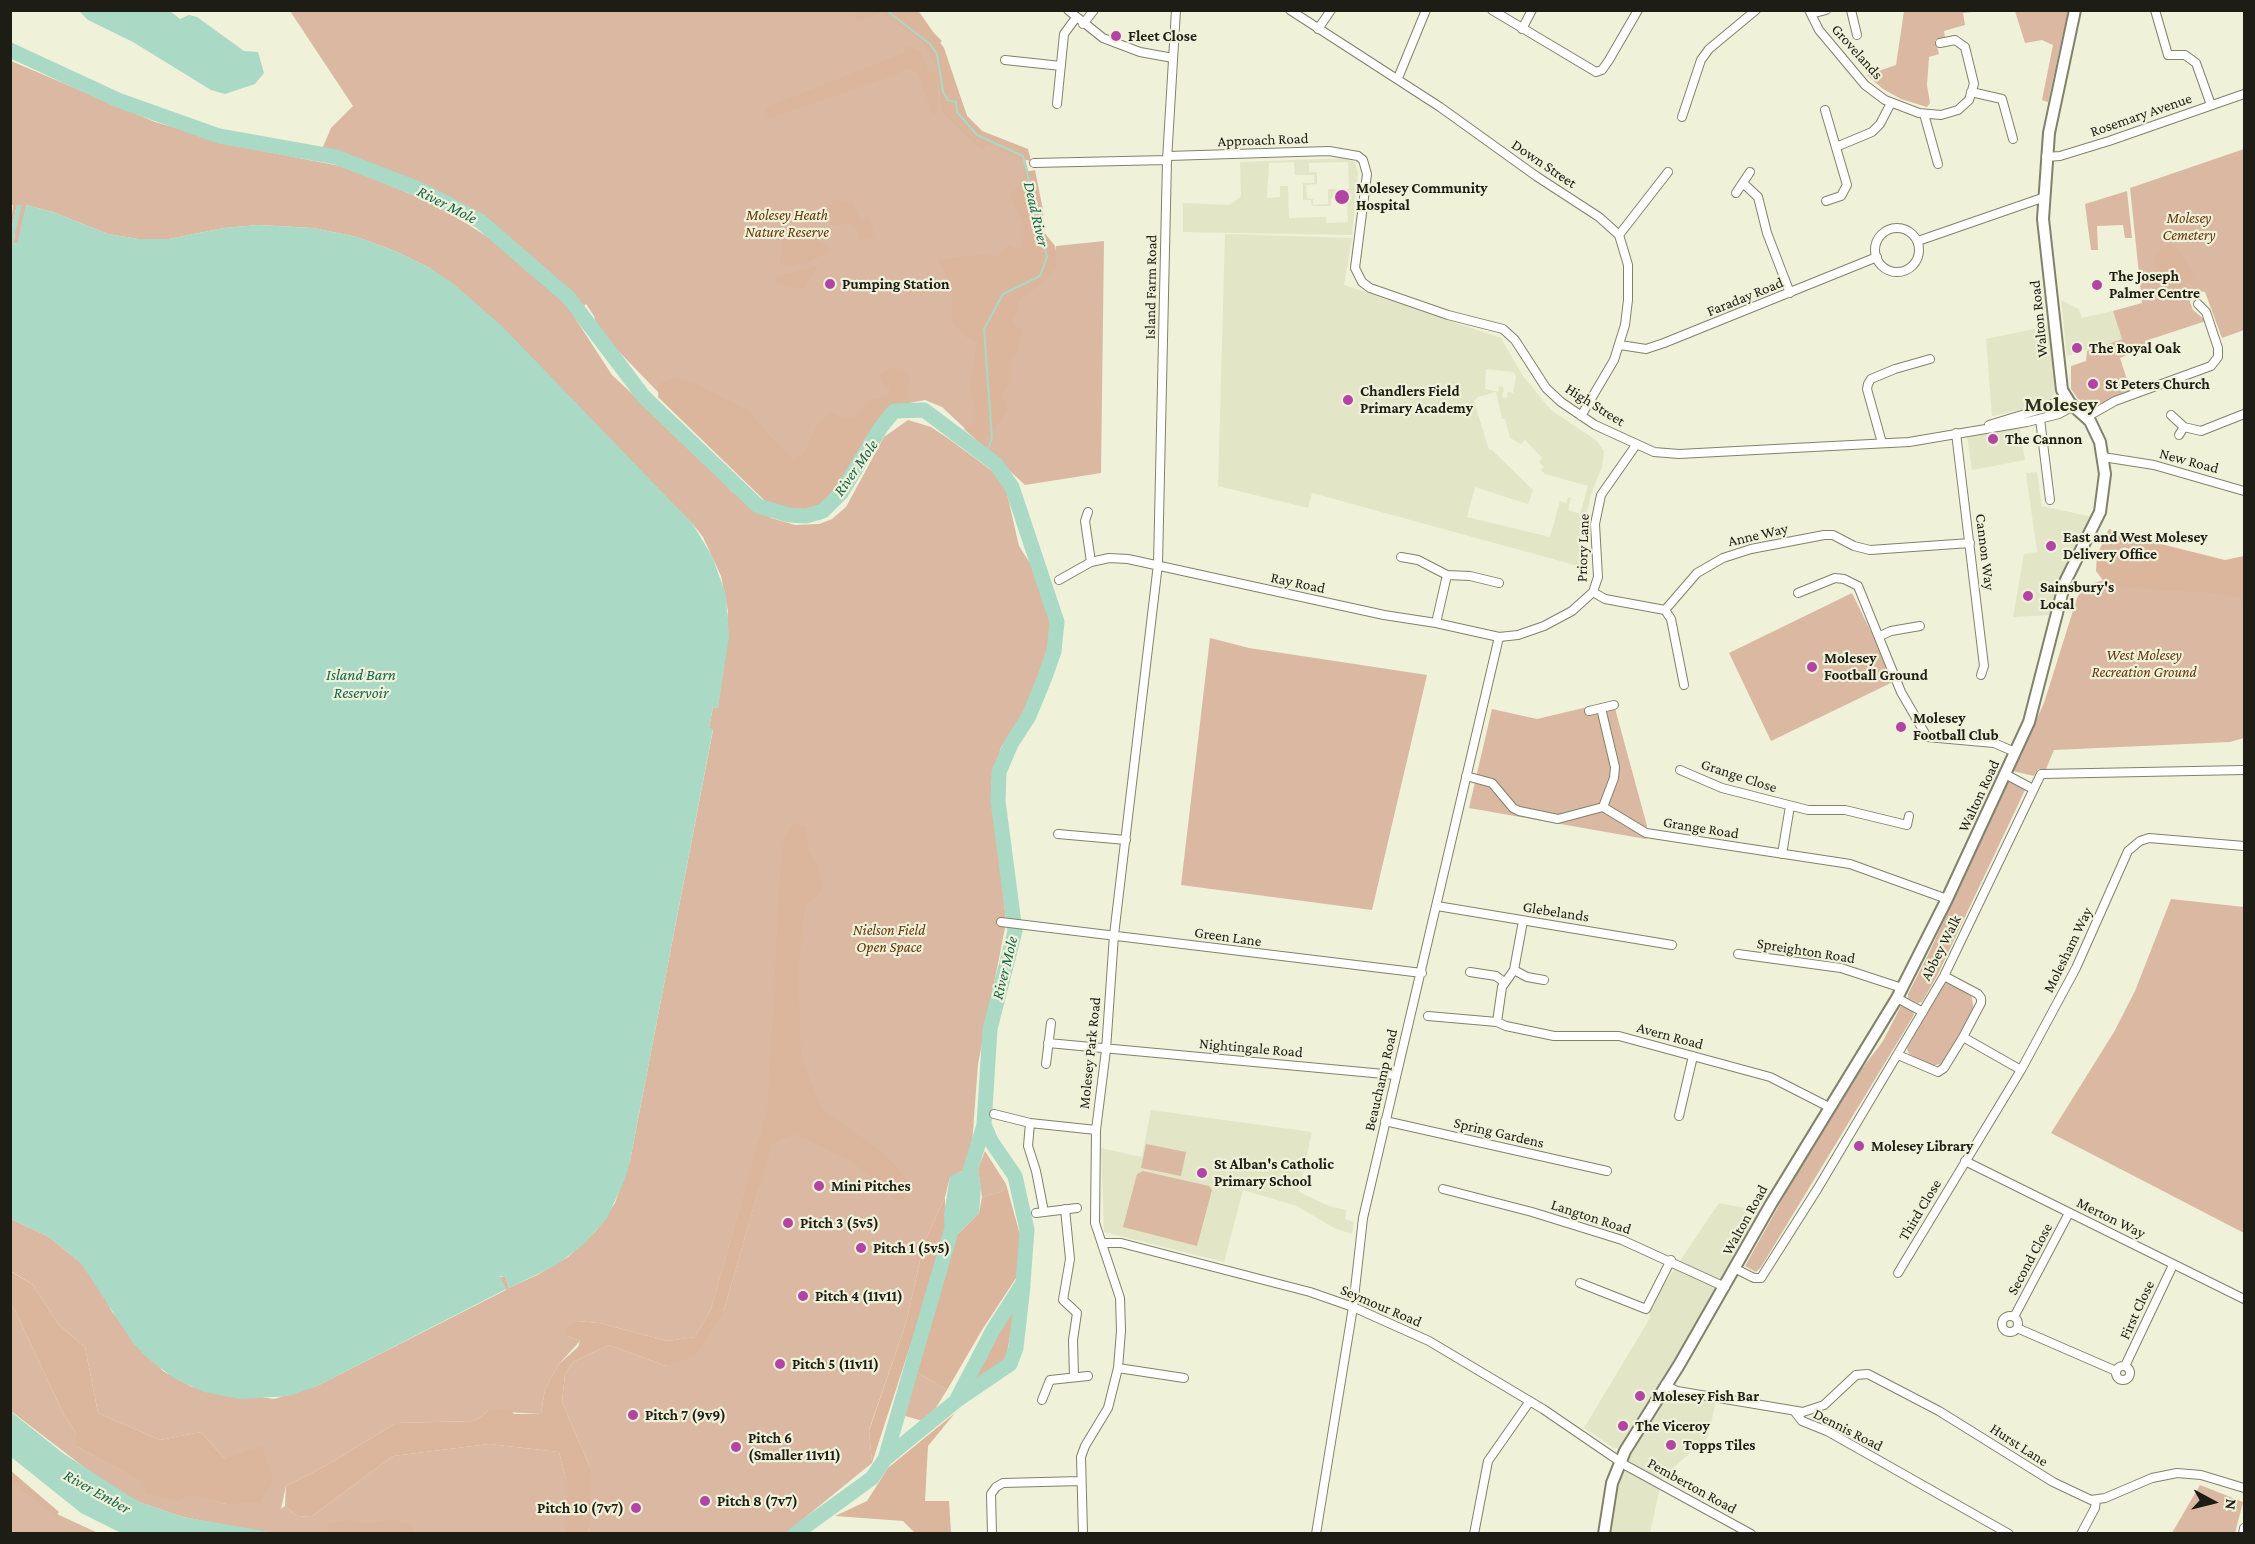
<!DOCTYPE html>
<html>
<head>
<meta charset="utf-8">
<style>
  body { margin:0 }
  #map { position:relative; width:2255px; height:1544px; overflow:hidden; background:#eff1d9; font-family:"Crimson Pro",serif }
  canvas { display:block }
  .frame { position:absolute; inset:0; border:12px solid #1d1d15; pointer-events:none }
  .north { position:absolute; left:2183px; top:1472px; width:60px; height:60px; -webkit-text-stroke:4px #eff1d9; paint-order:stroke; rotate:97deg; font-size:16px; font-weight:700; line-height:24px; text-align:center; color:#1d1d15 }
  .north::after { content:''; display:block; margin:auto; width:21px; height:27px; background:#1d1d15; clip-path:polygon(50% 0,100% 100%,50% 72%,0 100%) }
</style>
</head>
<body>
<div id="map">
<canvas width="2255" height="1544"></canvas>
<div class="frame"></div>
<div class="north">N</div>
</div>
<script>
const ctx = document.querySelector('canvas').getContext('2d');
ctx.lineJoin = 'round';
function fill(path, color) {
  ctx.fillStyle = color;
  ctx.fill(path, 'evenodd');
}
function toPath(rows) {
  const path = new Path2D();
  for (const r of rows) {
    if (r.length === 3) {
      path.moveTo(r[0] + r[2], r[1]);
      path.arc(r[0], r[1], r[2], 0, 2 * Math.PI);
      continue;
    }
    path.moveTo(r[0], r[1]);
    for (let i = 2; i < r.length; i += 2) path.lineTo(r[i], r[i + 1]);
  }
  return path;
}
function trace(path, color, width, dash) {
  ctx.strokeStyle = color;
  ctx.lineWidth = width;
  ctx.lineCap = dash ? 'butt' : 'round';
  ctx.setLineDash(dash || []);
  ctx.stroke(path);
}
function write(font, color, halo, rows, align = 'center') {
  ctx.font = font + ' "Crimson Pro",serif';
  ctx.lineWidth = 4.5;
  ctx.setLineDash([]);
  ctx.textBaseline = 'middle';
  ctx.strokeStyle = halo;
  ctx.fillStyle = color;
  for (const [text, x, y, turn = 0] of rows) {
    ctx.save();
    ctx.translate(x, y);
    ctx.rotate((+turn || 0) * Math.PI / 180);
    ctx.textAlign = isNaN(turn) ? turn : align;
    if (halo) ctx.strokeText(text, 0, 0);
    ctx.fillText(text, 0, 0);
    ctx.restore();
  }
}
fill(toPath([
  [1344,158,1355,162,1358,173,1352,235,1183,232,1183,203,1230,205,1241,196,1240,162],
  [1294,162,1295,175,1314,175,1314,183,1303,183,1303,200,1311,200,1312,206,1331,206,1331,198,1347,198,1348,222,1326,223,1326,217,1289,218,1288,186,1280,186,1280,197,1267,198,1269,163],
  [1309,163,1348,162,1349,189,1328,189,1328,204,1313,205,1313,199,1307,198,1306,185,1317,184,1317,172,1309,172],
  [1225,234,1352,238,1344,285,1501,338,1523,376,1551,410,1597,441,1604,451,1602,467,1591,494,1586,518,1582,567,1312,493,1308,508,1218,486],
  [1486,369,1513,372,1516,376,1513,393,1508,392,1507,398,1502,397,1504,387,1499,386,1498,392,1485,389],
  [1496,392,1502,419,1505,419,1510,438,1521,444,1525,440,1542,458,1539,462,1544,467,1541,470,1545,474,1588,486,1580,514,1568,510,1571,498,1568,497,1566,503,1560,501,1550,537,1467,517,1475,487,1528,504,1533,490,1492,450,1489,450,1474,401,1478,397],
  [2061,300,2079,309,2082,318,2113,311,2122,339,2067,356],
  [2048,326,2056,391,2047,404,1992,416,1986,339],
  [2020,428,2025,460,1972,470,1967,436],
  [2037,472,2042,506,2093,517,2061,576,2049,615,2013,617,2024,554,2037,552,2026,473],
  [1151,1110,1312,1132,1299,1192,1329,1206,1346,1210,1345,1219,1354,1222,1352,1234,1334,1228,1297,1206,1243,1190,1224,1262,1104,1232,1101,1148,1142,1157],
  [1719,1203,1761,1211,1665,1382,1673,1388,1717,1396,1708,1437,1662,1478,1650,1533,1606,1533,1618,1483,1635,1448,1614,1448,1584,1428,1650,1318,1649,1307]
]), '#e3e6c6');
fill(toPath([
  [290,11,912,11,942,41,940,43,967,116,995,144,1024,154,1052,267,1056,246,1104,241,1101,473,1025,485,942,407,925,400,894,406,869,427,824,489,703,433,656,390,598,330,594,316,586,304,583,307,538,263,476,215,380,170,322,149,331,128,353,106],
  [1904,11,1982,11,1963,13,1965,25,1944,31,1945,37,1935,40,1939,54,1929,57,1927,85,1930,103,1927,107,1901,99,1883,89,1867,75,1896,65],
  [2015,11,2068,11,2048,102,2042,100,2053,45,2042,40,2025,43],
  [11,61,155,122,242,147,345,167,425,200,469,225,514,254,562,298,612,375,715,472,731,491,771,518,795,525,819,524,832,519,846,507,884,437,908,420,931,427,949,439,995,473,1005,485,1019,546,1035,571,1045,600,1050,620,1049,643,1027,709,1001,747,991,784,996,812,1006,923,978,1064,972,1144,964,1170,950,1177,945,1197,924,1243,906,1323,869,1430,872,1463,786,1533,587,1533,590,1527,590,1467,562,1402,565,1374,573,1362,609,1345,666,1366,724,1310,758,1191,768,1108,711,1309,695,1337,668,1341,599,1323,577,1321,568,1336,580,1341,559,1364,545,1389,541,1414,488,1411,475,1421,396,1423,327,1465,286,1486,281,1509,285,1506,297,1516,311,1517,393,1456,489,1444,559,1452,566,1479,566,1533,275,1534,183,1517,139,1502,106,1484,11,1411,11,1306,13,1306,64,1415,76,1433,76,1446,144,1482,226,1504,225,1459,201,1432,160,1440,98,1413,85,1347,59,1325,33,1285,11,1271,11,1219,49,1237,81,1263,103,1294,112,1312,163,1371,192,1387,274,1399,317,1386,506,1290,500,1277,505,1276,509,1288,537,1275,568,1257,596,1231,615,1203,630,1161,713,730,709,728,713,707,718,708,728,611,721,576,703,537,692,523,430,268,395,251,357,237,313,228,258,225,224,228,169,239,138,239,108,234,53,212,26,205,20,239,18,244,14,243,17,205,10,235,13,205,10,205],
  [2244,149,2244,330,2222,338,2205,292,2196,291,2191,295,2190,302,2193,310,2206,321,2145,341,2147,347,2120,358,2131,392,2094,406,2078,399,2071,389,2071,366,2086,361,2087,351,2122,339,2113,311,2142,303,2130,188],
  [2127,191,2132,238,2125,238,2123,225,2097,226,2098,250,2091,250,2085,204],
  [2109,529,2133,537,2115,562,2097,555],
  [2104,580,2244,591,2244,738,2230,742,2054,750,2046,769,2038,769,2034,776,2013,771,2044,703,2077,598,2084,586],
  [1852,593,1895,681,1771,741,1729,653],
  [1210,638,1249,648,1427,675,1372,910,1181,885],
  [1613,701,1647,826,1646,839,1469,808,1492,709,1537,719],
  [2011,781,2025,790,1937,976,1922,1002,1918,1003,1908,998,1908,994,1928,955,2008,782],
  [2171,899,2244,907,2244,1233,2051,1133,2114,1032,2135,991],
  [1948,982,1971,994,1974,1010,1941,1064,1930,1066,1909,1054,1907,1048,1944,984],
  [1901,1006,1913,1011,1914,1015,1761,1267,1756,1272,1745,1266,1792,1182,1861,1070,1883,1041],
  [1146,1144,1186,1152,1181,1176,1141,1168],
  [985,1151,1006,1184,1001,1192,982,1197,978,1169],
  [1143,1171,1209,1186,1212,1190,1197,1246,1123,1227,1137,1174],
  [915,1371,947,1390,927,1422,905,1416],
  [10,1474,59,1515,98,1533,11,1533],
  [2200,1485,2243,1502,2235,1533,2172,1533]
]), '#dab8a2');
fill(toPath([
  [854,11,916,10,920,13,944,48,967,116,982,131,1028,149,1031,161,1017,158,988,144,982,149,979,147,942,111,939,81,936,114,932,113,918,72,907,68,895,75,767,119,765,108,904,53,908,46,921,52,928,71,938,73,936,64,921,40,881,12,858,22],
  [1035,170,1043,210,1044,232,1055,246,1056,268,1037,287,1018,300,1019,311,1013,316,1012,325,1022,331,1017,353,1010,359,1010,382,1002,393,1007,410,982,445,964,429,976,423,971,386,977,342,966,337,953,322,951,283,938,260,989,254,996,258,1009,245,1015,249,1022,246,1023,223,1010,195,1022,183,1025,172],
  [835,200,853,204,861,222,868,215,875,237,861,240,857,229,850,224,830,225,827,207],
  [787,229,799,231,832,250,807,263,787,266,780,264,782,238],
  [2168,243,2178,250,2195,278,2175,291,2161,289,2155,256],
  [817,266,804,289,775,283,776,277],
  [894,367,906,371,909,379,907,399,894,403,865,439,839,488,816,509,791,511,764,500,658,397,659,384,673,378,696,384,749,411,766,432,792,459,804,454,818,424,832,413,845,419,854,417,871,400,887,396,891,388,885,386,880,374],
  [2133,537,2225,560,2244,556,2244,603,2239,597,2213,593,2120,587,2105,583,2096,571,2097,555,2115,562],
  [793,824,806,827,808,850,818,865,822,887,816,897,805,905,798,970,801,1060,823,1111,884,1153,905,1178,909,1190,903,1199,896,1201,886,1189,853,1162,795,1134,772,1143,724,1310,696,1355,666,1366,609,1345,573,1362,565,1374,562,1402,590,1467,590,1527,587,1533,566,1533,566,1479,559,1452,489,1444,393,1456,311,1517,297,1516,285,1506,286,1486,327,1465,396,1423,475,1421,488,1411,509,1409,514,1414,541,1414,545,1389,559,1364,578,1347,580,1341,568,1336,564,1330,577,1321,599,1323,668,1341,695,1337,711,1309,768,1106,782,843],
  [1006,1184,1022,1242,1016,1278,982,1330,947,1390,915,1371,952,1240,979,1213,982,1197,1001,1192],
  [945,1197,945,1239,872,1463,869,1431,906,1323,924,1243],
  [10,1271,33,1285,59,1325,85,1347,98,1413,160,1440,201,1432,225,1459,262,1446,273,1481,260,1502,226,1504,190,1495,175,1501,147,1493,143,1482,76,1446,76,1433,64,1415,13,1306,11,1306],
  [1016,1302,1006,1359,967,1388],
  [955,1413,928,1446,925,1501,949,1501,951,1533,915,1533,903,1521,835,1516,867,1501,888,1468],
  [10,1470,59,1512,56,1516,11,1481],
  [392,1519,412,1526,414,1533,330,1533,327,1524,351,1520,367,1524]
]), '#dbb59c');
fill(toPath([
  [79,11,170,11,180,19,189,15,197,17,244,51,258,52,264,73,255,84,225,94,211,90,133,42,88,20],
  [17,205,22,205,14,237,14,243,17,244,26,205,53,212,108,234,138,239,169,239,224,228,258,225,313,228,357,237,395,251,430,268,455,285,502,326,692,523,712,556,726,595,729,637,718,708,713,707,709,728,713,729,630,1161,625,1179,607,1218,583,1245,556,1265,509,1288,505,1276,500,1276,506,1289,317,1386,289,1396,240,1399,204,1392,174,1378,146,1357,133,1343,81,1263,49,1237,11,1219,10,235],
  [973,1167,978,1169,981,1187,979,1213,952,1240,945,1239,944,1214,950,1176],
  [10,1411,64,1454,139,1502,183,1517,275,1533,121,1533,81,1513,11,1457]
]), '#aad9c5');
trace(toPath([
  [886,10,930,44,937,54,943,92,948,100,956,102,957,112,977,135,1023,156,1047,257,1040,276,1003,294,984,329,992,438,986,455]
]), '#aad9c5', 2);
trace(toPath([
  [10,50,118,100,219,136,336,157,421,190,480,221,569,298,644,397,758,506,789,515,806,516,823,511,841,493,881,427,894,411,924,410,996,464,1012,487,1057,622,1054,651,1045,677,1029,716,1011,744,999,772,998,801,1015,931,990,1029,984,1125,966,1184],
  [957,1400,1010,1364,1016,1348,1023,1286],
  [885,1459,956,1401,993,1330,1023,1283,1027,1230,1015,1176,991,1141,984,1125],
  [795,1534,872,1478,885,1459,954,1221]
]), '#aad9c5', 15);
const minor = toPath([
  [1068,10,1103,38,1140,52,1173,58],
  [1290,10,1440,107,1536,176,1599,217,1619,235,1628,265,1628,300,1625,325,1614,360,1581,416],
  [1492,10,1596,72,1602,70,1609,60,1638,10],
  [1809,10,1819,30,1865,85,1885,100,1919,113,1941,115,1958,110,1969,100,1974,84,1965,47,1955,40,1940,43],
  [1851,10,1857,35],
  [2155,10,2168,55,2185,55,2196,63,2211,105],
  [1811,14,1826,10],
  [1083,24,1094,10],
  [1318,29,1331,10],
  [1522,29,1532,10],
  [1005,60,1061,66],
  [1398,78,1426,10],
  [1971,92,2002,99,2013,139],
  [1057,104,1064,34,1075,19],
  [1825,110,1847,185,1841,196,1826,201],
  [1924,114,1938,164],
  [1682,117,1701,60,1709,49,1756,10],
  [1836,147,1872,132,1880,124,1891,103],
  [1168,156,1329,151,1358,156,1363,160,1367,174,1355,268,1362,282,1370,288,1448,315,1503,329,1515,340,1546,388,1561,402,1595,425,1654,452,1679,454,1909,442,2027,422,2059,414,2073,406],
  [2046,157,2060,156,2109,141,2244,94],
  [1034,163,1167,160],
  [1743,183,1758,197,1767,233,1790,293],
  [1736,193,1750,172],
  [1897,250,22],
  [1619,235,1668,172],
  [1918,241,2042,198],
  [1620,345,1646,349,1664,343,1877,257],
  [2171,415,2184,427,2201,431,2244,414],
  [2087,417,2115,401,2211,366,2218,357,2218,348,2206,312,2198,304],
  [2040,419,2050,500],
  [1989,425,2048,407,2064,396],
  [1956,433,1984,666,1981,675],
  [2179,435,2184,427],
  [1882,443,1867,389,1868,384,1871,379,1895,369,1930,359],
  [2103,457,2154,465,2244,491],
  [1088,512,1085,521,1091,562],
  [1401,557,1418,560,1447,575,1470,576,1499,583],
  [1059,580,1091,562,1109,558,1128,559,1384,615,1436,623,1499,637,1518,635,1544,626,1572,611,1593,592,1598,577,1595,524,1601,495,1636,445],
  [1593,592,1605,599,1665,610,1671,619,1684,685],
  [1798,593,1835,578,1844,579,1858,586,1901,692,1927,737,1994,743,2015,752],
  [1665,610,1697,573,1723,558,1751,549,1824,535,1833,535,1854,546,1870,550,1970,543],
  [1436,623,1447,575],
  [1880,636,1891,631,1920,626],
  [1601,708,1615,767,1614,778,1603,807],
  [1589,711,1614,705],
  [1680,770,1722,788,1808,810,1845,810,1907,825,1909,816],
  [2005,774,2033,789],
  [1466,776,1492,783,1513,808,1519,811,1558,819,1603,807,1646,833,1850,864,1947,899],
  [1058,834,1126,840],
  [1782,854,1790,806],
  [1437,906,1672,945],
  [1001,922,1422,973],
  [1738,954,1841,968,1902,988],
  [1514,970,1527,977,1544,980],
  [1470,972,1496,976,1504,982],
  [1897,998,1923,1012],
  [1428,1016,1497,1022,1506,1026,1554,1036,1619,1036,1770,1077,1829,1107],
  [1497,1022,1502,987,1514,970,1523,921],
  [1963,1037,2021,1070],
  [1048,1043,1395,1075],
  [1898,1055,1938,1072,1944,1068,1963,1037,1981,1003,1981,998,1978,994,1944,976],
  [1046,1064,1051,1023],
  [994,1114,1030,1123,1096,1130],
  [1679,1116,1693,1056],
  [1385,1121,1607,1171],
  [1030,1123,1028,1146,1036,1171,1044,1212],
  [1965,1161,2244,1299],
  [1443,1189,1532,1212,1622,1240,1725,1287],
  [1065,1209,1070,1259,1063,1300,1077,1313,1073,1340,1074,1377],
  [1036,1213,1077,1208],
  [1103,1243,1121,1243,1310,1292,1353,1307,1429,1341,1543,1409,1625,1465,1751,1534],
  [1736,1269,1754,1278,1761,1278,1818,1188,1944,976,2041,774,2244,770],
  [1898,1273,2021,1070,2076,968,2128,851,2140,841,2149,838,2244,846],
  [1580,1283,1646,1309,1671,1260],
  [2010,1324,8],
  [2014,1317,2069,1213],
  [2017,1328,2116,1371],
  [2123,1373,7],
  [2125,1366,2173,1265],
  [1118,1368,1184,1378],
  [1665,1385,1677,1391,1803,1412,1824,1405,1856,1375,1868,1374,1939,1411,2053,1482,2091,1500,2105,1498,2152,1478,2177,1473,2201,1475,2244,1488],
  [1042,1400,1050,1380,1088,1376],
  [1795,1412,1802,1421,1827,1431,2009,1534],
  [992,1534,991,1494,996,1487,1003,1483,1081,1481],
  [1083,1534,1081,1457,1085,1446,1108,1408,1118,1368,1121,1331,1120,1298,1095,1223,1096,1130,1106,1050,1114,935,1158,564,1167,160,1176,10],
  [1316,1534,1353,1307,1363,1218,1499,637],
  [1474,1534,1488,1461,1530,1401],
  [2081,1534,2095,1508,2096,1500],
  [2243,1534,2244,1528]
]);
const secondary = toPath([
  [1604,1534,1612,1483,1625,1451,1679,1365,1771,1204,1897,998,1947,899,2029,722,2065,582,2100,512,2105,474,2100,442,2090,421,2070,403,2062,390,2043,219,2049,133,2075,10]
]);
trace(minor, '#80826c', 10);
trace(secondary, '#80826c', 14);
trace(minor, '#fff', 8);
trace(secondary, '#fff', 10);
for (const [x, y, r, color] of [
  [1116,36,6,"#b245a4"],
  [1342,197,8,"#b245a4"],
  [830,284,6,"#b245a4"],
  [2097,285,6,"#b245a4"],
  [2077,348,6,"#b245a4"],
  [2093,384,6,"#b245a4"],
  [1348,400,6,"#b245a4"],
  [1993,439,6,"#b245a4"],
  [2051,546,6,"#b245a4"],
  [2028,596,6,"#b245a4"],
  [1812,667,6,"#b245a4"],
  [1901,727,6,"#b245a4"],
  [1859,1146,6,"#b245a4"],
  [1202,1173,6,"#b245a4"],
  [819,1186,6,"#b245a4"],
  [788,1223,6,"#b245a4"],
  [861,1248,6,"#b245a4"],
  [803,1296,6,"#b245a4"],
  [780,1364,6,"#b245a4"],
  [1640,1396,6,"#b245a4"],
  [633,1415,6,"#b245a4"],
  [1623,1426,6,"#b245a4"],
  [1671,1445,6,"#b245a4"],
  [736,1447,6,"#b245a4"],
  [705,1501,6,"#b245a4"],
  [636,1508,6,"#b245a4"]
]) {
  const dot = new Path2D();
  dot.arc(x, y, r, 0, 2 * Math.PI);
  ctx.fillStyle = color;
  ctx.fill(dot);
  trace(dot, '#eff1d9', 2);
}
write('bold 15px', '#1d1d15', '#eff1d9', [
  ["Fleet Close",1128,36],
  ["Molesey Community",1356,188],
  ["Hospital",1356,205],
  ["The Joseph",2109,276],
  ["Palmer Centre",2109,293],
  ["Pumping Station",842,284],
  ["The Royal Oak",2089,348],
  ["St Peters Church",2105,384],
  ["Chandlers Field",1360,391],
  ["Primary Academy",1360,408],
  ["The Cannon",2005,439],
  ["East and West Molesey",2063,537],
  ["Delivery Office",2063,554],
  ["Sainsbury's",2040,587],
  ["Local",2040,604],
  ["Molesey",1824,658],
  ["Football Ground",1824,675],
  ["Molesey",1913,718],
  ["Football Club",1913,735],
  ["Molesey Library",1871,1146],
  ["St Alban's Catholic",1214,1164],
  ["Primary School",1214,1181],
  ["Mini Pitches",831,1186],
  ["Pitch 3 (5v5)",800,1223],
  ["Pitch 1 (5v5)",873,1248],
  ["Pitch 4 (11v11)",815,1296],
  ["Pitch 5 (11v11)",792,1364],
  ["Molesey Fish Bar",1652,1396],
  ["Pitch 7 (9v9)",645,1415],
  ["The Viceroy",1635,1426],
  ["Pitch 6",748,1438],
  ["(Smaller 11v11)",748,1455],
  ["Topps Tiles",1683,1445],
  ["Pitch 8 (7v7)",717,1501],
  ["Pitch 10 (7v7)",624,1508,"right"]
], 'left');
write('15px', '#1d1d15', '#eff1d9', [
  ["Grovelands",1857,52,48],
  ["Rosemary Avenue",2141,115,-19],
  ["Approach Road",1263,140,-2],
  ["Down Street",1544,164,34],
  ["Island Farm Road",1151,287,-89],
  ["Faraday Road",1745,297,-22],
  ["Walton Road",2039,319,-96],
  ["High Street",1595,405,32],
  ["New Road",2189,461,15],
  ["Anne Way",1758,535,-13],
  ["Priory Lane",1583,548,-88],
  ["Cannon Way",1985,552,83],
  ["Ray Road",1298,583,12],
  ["Grange Close",1739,776,18],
  ["Walton Road",1979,796,-65],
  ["Grange Road",1701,828,9],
  ["Glebelands",1556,912,9],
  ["Green Lane",1228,937,8],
  ["Abbey Walk",1941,948,-63],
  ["Molesham Way",2068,950,-64],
  ["Spreighton Road",1806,951,9],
  ["Avern Road",1670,1036,15],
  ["Nightingale Road",1251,1048,5],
  ["Molesey Park Road",1090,1053,-84],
  ["Beauchamp Road",1381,1080,-77],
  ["Spring Gardens",1499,1133,13],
  ["Third Close",1920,1210,-59],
  ["Langton Road",1591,1217,18],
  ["Merton Way",2111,1218,26],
  ["Walton Road",1745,1220,-61],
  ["Second Close",2030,1259,-62],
  ["Seymour Road",1381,1306,23],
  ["First Close",2137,1310,-65],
  ["Dennis Road",1848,1430,27],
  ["Hurst Lane",2019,1445,33],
  ["Pemberton Road",1692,1486,29]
]);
write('italic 15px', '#643409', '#eff1d9', [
  ["Molesey Heath",787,215],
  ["Nature Reserve",787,232],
  ["Molesey",2189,218],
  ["Cemetery",2189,235],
  ["West Molesey",2144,655],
  ["Recreation Ground",2144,672],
  ["Nielson Field",889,930],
  ["Open Space",889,947]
]);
write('italic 16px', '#13654c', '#eff1d9', [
  ["River Mole",447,205,27],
  ["Dead River",1036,214,77],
  ["River Mole",856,468,-55],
  ["Island Barn",361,675],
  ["Reservoir",361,693],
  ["River Mole",1005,968,-76],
  ["River Ember",97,1492,29]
]);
write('bold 21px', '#2e2f1c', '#eff1d9', [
  ["Molesey",2061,405]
]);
</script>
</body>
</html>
